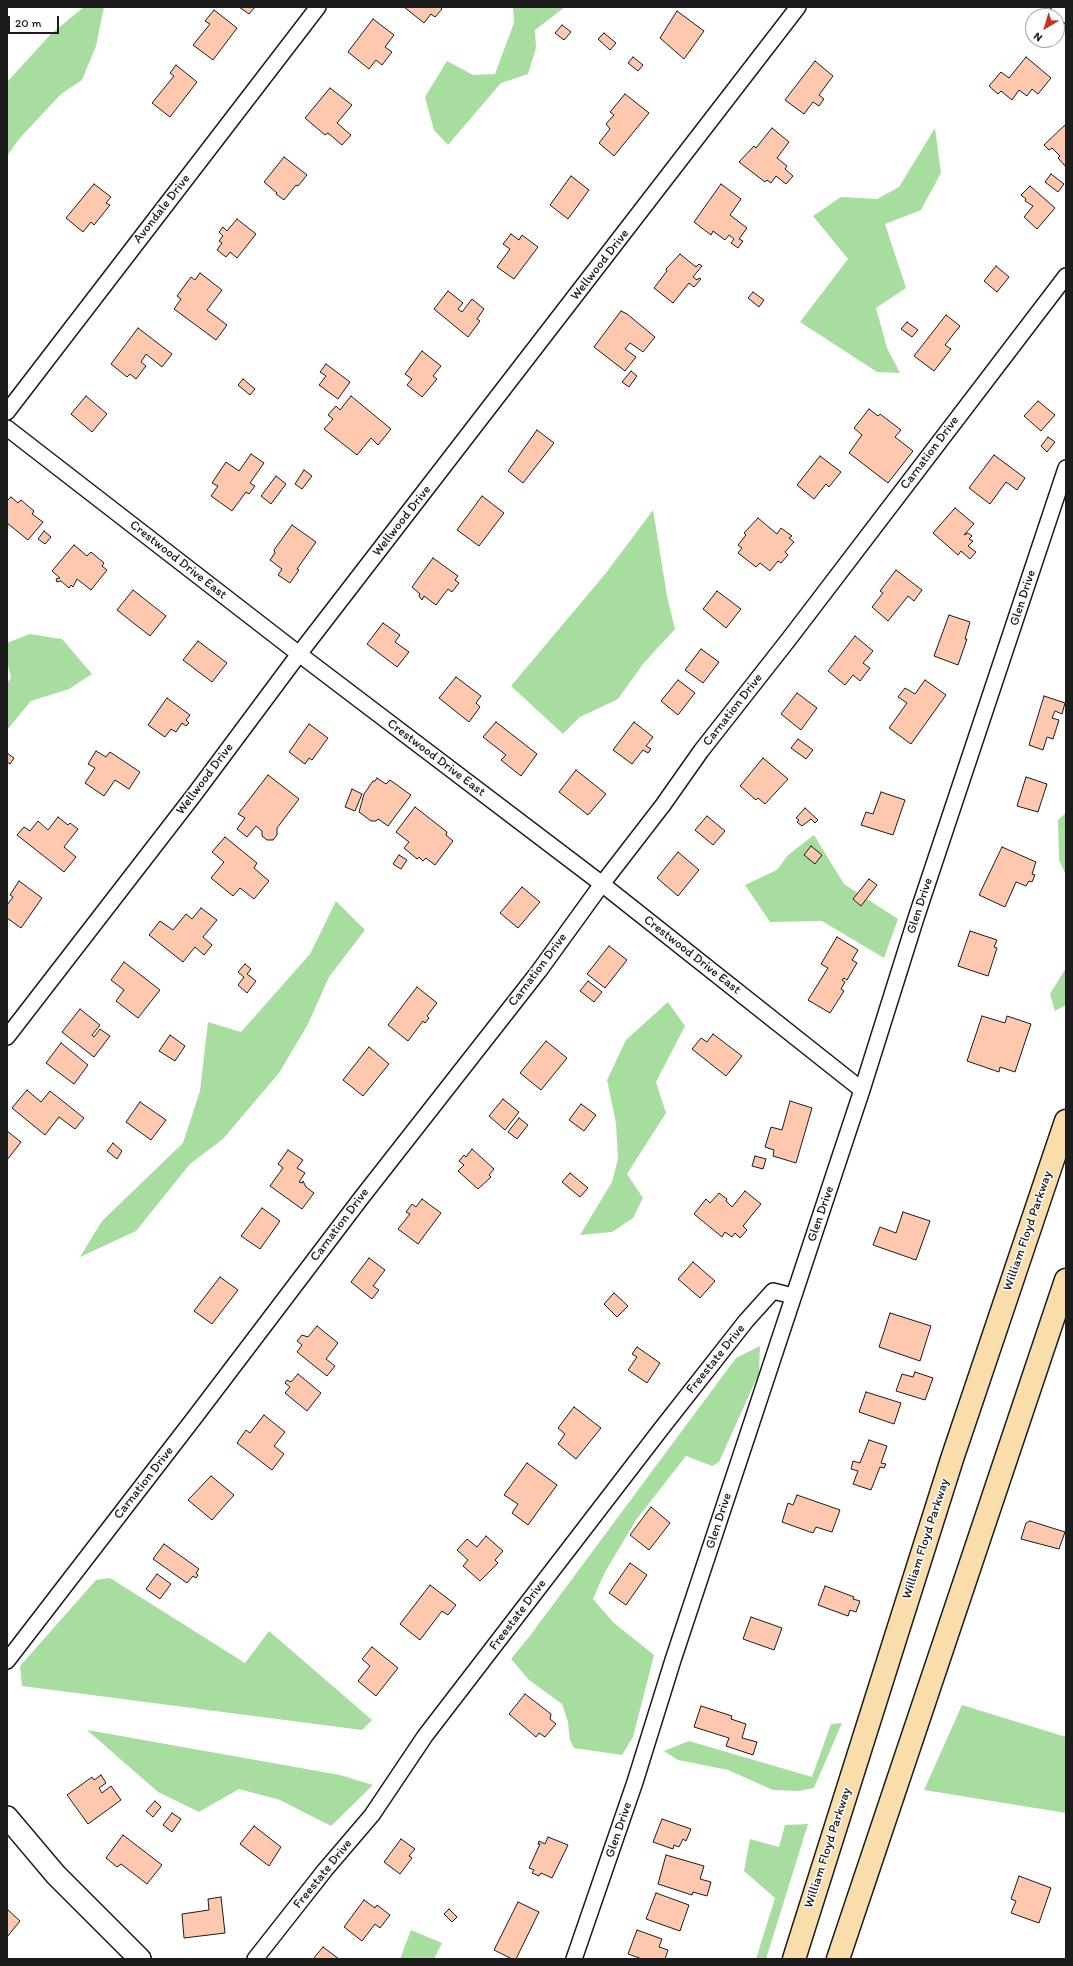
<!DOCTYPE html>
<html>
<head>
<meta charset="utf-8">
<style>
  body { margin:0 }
  #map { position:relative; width:1073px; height:1966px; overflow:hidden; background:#fff; font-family:Itim,sans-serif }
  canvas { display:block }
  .frame { position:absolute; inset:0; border:8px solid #1c1c1c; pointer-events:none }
  .north { position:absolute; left:1025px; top:8px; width:40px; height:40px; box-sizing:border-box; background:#fff; border:1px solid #a4a4a4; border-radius:50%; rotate:218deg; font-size:11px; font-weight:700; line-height:16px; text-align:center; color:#1c1c1c }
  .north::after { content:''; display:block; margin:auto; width:14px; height:18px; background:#c8321e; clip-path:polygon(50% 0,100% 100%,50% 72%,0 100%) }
  .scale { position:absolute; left:8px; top:16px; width:51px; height:18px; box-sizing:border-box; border:2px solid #1c1c1c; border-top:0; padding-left:5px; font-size:12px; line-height:14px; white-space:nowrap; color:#1c1c1c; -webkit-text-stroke:3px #fff; paint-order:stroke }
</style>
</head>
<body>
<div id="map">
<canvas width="1073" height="1966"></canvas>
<div class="frame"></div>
<div class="north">N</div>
<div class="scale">20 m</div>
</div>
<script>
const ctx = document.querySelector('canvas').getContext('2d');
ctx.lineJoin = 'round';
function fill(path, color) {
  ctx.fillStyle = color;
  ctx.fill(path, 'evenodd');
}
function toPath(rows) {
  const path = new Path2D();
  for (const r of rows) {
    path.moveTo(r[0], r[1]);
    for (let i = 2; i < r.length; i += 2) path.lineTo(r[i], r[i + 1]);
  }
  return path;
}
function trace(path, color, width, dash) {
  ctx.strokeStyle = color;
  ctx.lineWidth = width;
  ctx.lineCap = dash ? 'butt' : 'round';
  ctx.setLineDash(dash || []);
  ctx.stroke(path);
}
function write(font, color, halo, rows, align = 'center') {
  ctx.font = font + ' Itim,sans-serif';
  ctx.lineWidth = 3;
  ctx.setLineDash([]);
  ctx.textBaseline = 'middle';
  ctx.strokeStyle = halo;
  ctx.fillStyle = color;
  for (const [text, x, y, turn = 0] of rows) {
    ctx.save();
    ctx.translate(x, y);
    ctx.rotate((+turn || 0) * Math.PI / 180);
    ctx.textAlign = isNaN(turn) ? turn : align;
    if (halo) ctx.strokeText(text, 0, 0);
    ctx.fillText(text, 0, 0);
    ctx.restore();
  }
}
fill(toPath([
  [84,7,104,7,96,46,82,80,61,94,19,139,7,156,7,82,51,34],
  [513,7,565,7,535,30,536,48,528,74,501,83,448,145,434,130,425,97,447,61,473,75,495,74,514,23],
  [935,128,941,173,921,210,885,224,906,288,876,308,887,348,900,373,877,372,800,322,848,259,813,216,841,197,877,199,899,187],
  [653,510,667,596,675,629,643,664,618,699,580,717,563,734,511,686,606,573],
  [30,634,62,639,92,674,69,689,31,701,7,730,7,683,11,678,7,661,7,643],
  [1066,813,1066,875,1059,860,1058,820],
  [814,835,844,884,898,919,884,958,822,921,770,922,745,885,777,870,788,855],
  [336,901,365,930,329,977,308,1024,279,1073,223,1139,190,1164,136,1231,80,1257,102,1221,183,1143,200,1091,208,1022,241,1032,310,954],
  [1066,968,1066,1005,1055,1011,1050,994],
  [668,1002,685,1026,656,1082,666,1113,627,1174,643,1198,633,1218,612,1232,580,1235,612,1182,618,1159,616,1123,607,1080,626,1040],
  [760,1346,759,1373,719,1462,712,1466,686,1456,636,1520,605,1572,593,1599,614,1623,654,1655,633,1737,622,1755,574,1748,570,1740,568,1722,562,1704,529,1680,511,1659,529,1637,736,1358],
  [110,1578,245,1663,269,1631,372,1720,362,1730,22,1686,20,1666,96,1580],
  [962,1705,1066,1737,1066,1813,924,1790],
  [842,1723,814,1788,799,1791,773,1790,728,1770,678,1760,664,1751,689,1741,812,1777,831,1724],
  [87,1730,340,1775,373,1785,331,1826,280,1800,239,1789,199,1812,158,1792],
  [808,1824,766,1959,756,1959,775,1898,744,1871,750,1839,779,1847,785,1825],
  [411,1930,442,1943,434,1959,400,1959]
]), '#a8dda0');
const building = toPath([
  [239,7,255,7,249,14,239,7],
  [404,7,440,7,442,9,435,17,431,14,424,23,404,7],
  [214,10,237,28,213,60,193,45,210,24,205,21,214,10],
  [677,11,704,31,684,59,660,38,677,11],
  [373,19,394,35,385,47,392,52,382,65,376,60,369,69,348,52,373,19],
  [562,25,571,32,564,40,555,33,562,25],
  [604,33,616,43,610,50,598,39,604,33],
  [633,57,643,65,638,71,628,63,633,57],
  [1026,57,1051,78,1038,94,1032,89,1027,96,1019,90,1012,100,1001,91,998,94,989,86,1001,72,1009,78,1026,57],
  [815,61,833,76,819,95,824,99,819,106,813,102,804,114,785,100,815,61],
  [176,65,197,82,170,117,152,103,174,76,170,73,176,65],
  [330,88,352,105,337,123,351,135,342,145,328,133,325,135,305,118,330,88],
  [625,94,649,113,614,156,599,143,610,129,606,124,614,115,610,112,625,94],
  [1066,124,1066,167,1058,158,1060,156,1052,148,1049,150,1044,145,1066,124],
  [772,128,789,142,777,158,787,166,785,169,793,176,786,184,776,176,771,183,767,180,765,182,739,162,754,146,756,148,772,128],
  [284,157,307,175,298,186,296,185,284,200,276,194,277,193,264,182,284,157],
  [1051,174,1064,184,1058,192,1045,182,1051,174],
  [571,176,589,190,568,219,550,205,571,176],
  [94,184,111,197,106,203,110,205,94,225,91,222,83,232,66,218,94,184],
  [721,184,741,199,730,215,747,228,739,239,743,241,738,248,731,243,734,239,729,235,725,240,713,231,711,235,694,222,721,184],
  [1030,186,1055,208,1037,229,1024,217,1033,206,1025,201,1026,199,1021,195,1030,186],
  [237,219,256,234,237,258,230,252,226,257,217,250,222,243,219,241,223,236,219,232,223,227,227,231,237,219],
  [511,234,519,240,522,235,538,247,514,279,497,267,510,249,503,244,511,234],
  [680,254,696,267,699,264,702,266,693,277,697,280,699,278,701,279,694,287,689,283,673,303,654,288,667,271,666,269,680,254],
  [996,266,1009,277,997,292,984,281,996,266],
  [200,273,222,290,207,310,227,325,216,340,174,309,181,299,177,296,191,277,195,280,200,273],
  [448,291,463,303,458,309,462,312,472,299,484,309,477,319,480,321,468,337,434,309,448,291],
  [753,292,764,300,759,307,748,298,753,292],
  [621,311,627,314,655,337,643,352,630,343,625,349,636,357,625,371,594,347,621,311],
  [946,315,960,326,945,345,951,349,934,371,914,356,946,315],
  [907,322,918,330,912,337,901,329,907,322],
  [138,328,172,354,162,367,146,354,141,362,146,366,136,379,130,374,127,377,111,364,138,328],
  [422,351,441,366,433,376,437,379,422,397,407,385,412,379,405,374,422,351],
  [326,364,350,382,338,399,319,385,326,376,320,372,326,364],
  [631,371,637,376,629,387,622,382,631,371],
  [243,379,255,389,250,395,238,385,243,379],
  [86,396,107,414,92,432,71,414,86,396],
  [351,396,391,429,378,445,371,438,357,455,324,429,333,419,328,415,336,406,340,410,351,396],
  [1038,401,1055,415,1041,431,1024,416,1038,401],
  [869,409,878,416,880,414,901,430,895,437,913,451,888,483,849,453,862,435,854,428,869,409],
  [537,430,554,443,523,483,508,471,537,430],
  [1048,437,1055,442,1047,452,1041,446,1048,437],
  [251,454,264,463,250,483,255,486,249,494,246,492,232,511,211,496,218,486,212,483,226,462,239,471,251,454],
  [994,455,1025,478,1017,490,1006,482,990,504,969,488,994,455],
  [820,456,841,472,829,487,826,484,814,499,797,485,820,456],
  [304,470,312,476,302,489,295,484,304,470],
  [276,476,286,484,271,504,261,496,276,476],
  [482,496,504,513,479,546,457,530,482,496],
  [11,497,18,503,21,500,34,511,32,514,43,522,28,540,7,523,7,501,11,497],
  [955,508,974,524,964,535,968,533,972,536,969,539,973,541,968,546,976,552,970,559,961,551,958,555,933,533,955,508],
  [758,518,777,534,781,528,792,536,789,538,794,542,785,552,788,555,781,563,778,561,770,571,760,563,756,567,738,553,742,548,738,545,746,535,744,533,758,518],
  [292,525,316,542,297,569,299,570,290,583,278,575,282,569,270,560,275,553,274,550,292,525],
  [44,531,51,537,45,544,38,539,44,531],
  [74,545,87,556,91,552,104,563,102,566,107,570,91,590,77,579,73,587,71,585,69,588,61,581,57,582,56,579,60,578,52,571,74,545],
  [433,558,458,576,455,580,459,583,452,592,448,589,436,605,424,596,422,600,419,596,420,594,412,587,433,558],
  [896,570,922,590,914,601,908,596,888,621,872,607,883,593,880,591,896,570],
  [133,590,166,616,150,636,117,610,133,590],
  [717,591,741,609,726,628,703,609,717,591],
  [949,615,970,622,965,639,967,639,958,665,934,656,949,615],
  [383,623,400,635,395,642,409,652,397,667,367,644,383,623],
  [855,636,873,651,863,663,870,668,860,681,853,675,845,685,828,671,855,636],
  [198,641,227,663,212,682,183,660,198,641],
  [701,649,719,662,703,683,685,670,701,649],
  [456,677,481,696,476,703,480,707,469,722,439,698,456,677],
  [678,680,695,693,678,715,661,701,678,680],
  [925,680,946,695,911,744,889,728,907,703,898,697,905,688,915,694,925,680],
  [797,693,817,708,801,730,781,714,797,693],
  [1044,696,1065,703,1062,714,1055,711,1052,718,1059,720,1053,739,1047,737,1043,750,1029,745,1044,696],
  [167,698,190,715,186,720,189,723,186,726,182,723,176,732,171,729,165,737,148,725,167,698],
  [496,722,537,754,521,776,501,760,506,755,483,737,496,722],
  [634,722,653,737,646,746,651,749,648,753,643,750,632,764,613,750,634,722],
  [309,724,328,738,312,760,309,758,305,764,289,752,309,724],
  [798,739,813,750,806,759,791,748,798,739],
  [96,751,106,757,110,752,140,772,129,789,115,780,104,796,85,783,95,768,88,764,96,751],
  [7,753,14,758,10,764,7,762,7,753],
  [763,758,788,779,765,804,758,798,756,800,740,786,763,758],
  [576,770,606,794,588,815,559,792,576,770],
  [268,775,299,799,277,828,277,835,273,840,267,840,262,836,262,831,256,826,247,837,237,829,245,818,238,814,268,775],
  [1026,777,1047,784,1038,812,1017,806,1026,777],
  [377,778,386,784,390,780,411,795,388,826,378,819,376,821,371,821,359,812,364,794,373,781,375,781,377,778],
  [352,789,362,794,355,811,345,807,352,789],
  [881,792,905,800,893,835,861,825,866,812,873,814,881,792],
  [415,807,447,832,446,835,453,841,435,865,426,858,423,861,419,857,417,859,404,848,409,842,396,832,415,807],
  [805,808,818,820,815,823,811,819,802,826,797,822,799,820,796,818,805,808],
  [707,816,725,831,713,845,695,830,707,816],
  [58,817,68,825,70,823,78,829,64,847,76,857,64,872,17,835,24,827,30,831,38,821,48,830,58,817],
  [225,837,257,863,254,868,269,881,254,899,240,888,233,896,211,878,224,862,212,852,225,837],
  [811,846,822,855,815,864,804,855,811,846],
  [1002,847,1036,862,1032,874,1035,875,1032,882,1029,881,1026,886,1016,882,1005,907,979,895,1002,847],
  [678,852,699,870,678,896,657,878,678,852],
  [399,855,407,860,401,869,393,864,399,855],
  [869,879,877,885,861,906,853,899,869,879],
  [19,881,42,898,21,928,7,918,7,905,13,897,10,895,19,881],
  [522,887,540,902,518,928,500,913,522,887],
  [201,908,217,920,203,937,212,945,204,955,195,947,183,962,149,935,160,921,173,930,186,914,192,919,201,908],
  [970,931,997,940,994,947,997,948,988,976,958,966,970,931],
  [837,937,858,950,852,960,857,963,847,980,844,978,842,980,845,982,841,989,844,991,830,1013,808,1000,828,968,821,964,837,937],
  [609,946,627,960,605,988,587,974,609,946],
  [124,962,160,990,138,1018,116,1001,124,990,111,980,124,962],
  [245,964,251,969,247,974,256,981,247,993,238,985,244,977,238,972,245,964],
  [588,981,602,992,594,1002,580,991,588,981],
  [417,987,437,1003,427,1016,429,1018,425,1023,423,1021,408,1041,388,1025,417,987],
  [80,1009,100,1025,92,1035,94,1037,100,1029,110,1036,94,1057,62,1032,80,1009],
  [982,1016,1005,1023,1007,1016,1031,1024,1015,1072,1000,1067,999,1072,967,1061,982,1016],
  [713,1034,742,1056,726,1076,692,1049,701,1038,707,1042,713,1034],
  [170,1035,185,1046,175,1061,159,1051,170,1035],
  [546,1041,567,1058,541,1090,520,1073,546,1041],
  [61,1043,88,1065,74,1084,46,1063,61,1043],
  [369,1047,389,1064,363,1096,343,1080,369,1047],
  [27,1090,41,1102,50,1091,84,1118,75,1129,59,1117,45,1135,12,1108,27,1090],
  [503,1099,519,1112,505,1130,489,1116,503,1099],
  [790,1101,812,1108,796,1163,773,1156,774,1150,765,1147,771,1127,782,1130,790,1101],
  [140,1102,166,1120,151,1140,126,1122,140,1102],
  [581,1104,596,1115,584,1131,569,1120,581,1104],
  [519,1118,528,1125,517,1139,508,1132,519,1118],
  [7,1131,21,1142,7,1160,7,1131],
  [113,1143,122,1151,117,1159,107,1151,113,1143],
  [472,1149,494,1169,489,1175,491,1177,478,1189,458,1171,464,1165,459,1161,464,1155,466,1157,472,1149],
  [288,1150,303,1160,297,1168,305,1173,299,1182,302,1183,303,1181,306,1187,314,1193,302,1209,270,1186,283,1168,278,1164,288,1150],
  [755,1156,766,1159,763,1169,752,1166,755,1156],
  [570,1173,588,1188,580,1197,562,1182,570,1173],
  [745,1191,761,1204,743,1226,747,1230,740,1238,735,1233,732,1237,725,1232,722,1237,694,1214,706,1199,710,1203,719,1193,727,1199,726,1201,732,1207,745,1191],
  [422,1199,441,1213,418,1244,398,1229,410,1214,406,1212,412,1204,416,1207,422,1199],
  [262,1208,280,1221,260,1249,241,1236,262,1208],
  [903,1212,930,1221,916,1260,873,1245,880,1227,896,1233,903,1212],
  [369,1258,385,1270,373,1286,379,1290,372,1299,351,1282,369,1258],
  [693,1262,715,1281,700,1298,678,1279,693,1262],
  [220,1277,238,1290,212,1324,194,1311,220,1277],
  [614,1293,628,1306,617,1317,604,1304,614,1293],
  [890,1313,931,1326,920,1361,879,1347,890,1313],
  [317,1326,338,1343,326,1359,335,1366,327,1376,297,1352,302,1345,297,1341,302,1335,308,1337,317,1326],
  [637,1347,660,1363,647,1383,628,1370,637,1357,632,1354,637,1347],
  [915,1372,933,1378,925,1400,896,1391,902,1374,913,1377,915,1372],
  [298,1374,321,1393,307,1411,285,1393,290,1387,285,1383,287,1380,291,1382,298,1374],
  [866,1392,901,1403,894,1424,859,1412,866,1392],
  [574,1407,601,1428,576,1459,558,1444,565,1434,558,1428,574,1407],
  [264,1415,285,1432,274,1446,284,1454,272,1470,237,1443,246,1430,250,1433,264,1415],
  [869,1440,887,1446,881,1463,886,1464,884,1468,880,1467,871,1490,853,1484,858,1471,851,1469,853,1461,860,1463,869,1440],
  [527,1463,557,1485,528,1525,512,1513,518,1504,504,1495,527,1463],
  [211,1476,234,1495,212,1520,188,1500,211,1476],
  [797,1495,840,1510,832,1532,816,1527,813,1533,782,1522,788,1503,793,1505,797,1495],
  [651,1507,670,1523,649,1550,630,1535,651,1507],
  [1030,1521,1065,1532,1059,1549,1021,1539,1026,1523,1030,1521],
  [486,1536,503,1551,495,1560,498,1563,480,1581,463,1566,468,1560,457,1550,467,1539,477,1547,486,1536],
  [164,1544,199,1569,196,1573,198,1575,196,1578,193,1576,187,1583,153,1559,164,1544],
  [630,1563,647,1575,626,1605,609,1593,630,1563],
  [157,1574,171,1584,160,1599,146,1589,157,1574],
  [430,1585,456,1605,448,1615,442,1611,420,1640,400,1624,430,1585],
  [825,1586,854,1597,853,1599,860,1601,856,1612,850,1610,848,1616,818,1605,825,1586],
  [751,1617,782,1628,774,1650,743,1639,751,1617],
  [372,1647,398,1668,376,1696,358,1681,370,1666,362,1659,372,1647],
  [525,1694,551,1714,550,1719,556,1724,545,1737,539,1733,536,1737,509,1714,525,1694],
  [701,1706,732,1716,731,1719,746,1724,742,1738,757,1742,753,1755,726,1746,729,1738,694,1727,701,1706],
  [101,1775,106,1783,99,1788,102,1793,111,1786,121,1800,88,1824,67,1795,92,1777,94,1780,101,1775],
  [155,1801,161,1807,153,1817,146,1811,155,1801],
  [172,1813,181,1819,172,1832,163,1825,172,1813],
  [662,1819,691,1829,686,1841,683,1839,679,1847,674,1845,673,1849,653,1842,662,1819],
  [254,1826,281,1847,269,1866,240,1844,254,1826],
  [123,1835,162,1865,147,1884,121,1864,117,1867,106,1858,123,1835],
  [548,1837,568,1845,552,1878,541,1873,539,1876,532,1873,534,1870,529,1868,540,1844,538,1844,539,1841,545,1844,548,1837],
  [401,1839,415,1849,409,1856,412,1858,400,1874,384,1862,401,1839],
  [666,1855,704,1866,700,1879,711,1882,707,1896,693,1892,692,1895,658,1884,666,1855],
  [1019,1876,1051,1888,1039,1923,1011,1913,1016,1901,1011,1899,1019,1876],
  [656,1893,689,1905,680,1931,646,1919,656,1893],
  [221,1897,225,1933,184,1938,182,1914,209,1910,208,1899,221,1897],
  [364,1900,375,1908,377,1905,390,1915,380,1928,375,1924,362,1941,344,1927,364,1900],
  [518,1902,539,1912,516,1959,512,1959,494,1950,518,1902],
  [7,1909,20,1921,7,1937,7,1909],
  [449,1909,457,1917,452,1922,444,1914,449,1909],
  [637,1930,662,1939,659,1947,668,1950,665,1959,642,1959,628,1954,637,1930],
  [323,1947,339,1959,313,1959,323,1947]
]);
fill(building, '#fec8af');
trace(building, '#1c1c1c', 1);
const street = toPath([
  [1059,7,1066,15],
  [7,412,318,7],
  [7,428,299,654,602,884,862,1090],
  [7,1037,194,795,299,654,798,7],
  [7,1661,195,1417,362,1197,539,971,602,884,663,805,701,751,789,639,1066,276],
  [255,1959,325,1870,372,1815,425,1736,661,1429,746,1321,773,1291,793,1296],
  [574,1959,635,1782,673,1660,862,1090,916,918,1066,468]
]);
const secondary = toPath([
  [7,1817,56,1875,140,1959]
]);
const highway = toPath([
  [794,1959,952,1459,1066,1121],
  [838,1959,1066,1280]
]);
trace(street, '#1c1c1c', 18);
trace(secondary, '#1c1c1c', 24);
trace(highway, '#1c1c1c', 25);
trace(street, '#fff', 15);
trace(secondary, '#fff', 21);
trace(highway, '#f9deab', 22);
write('13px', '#1c1c1c', '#fff', [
  ["Avondale Drive",162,209,-52],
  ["Wellwood Drive",600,265,-52],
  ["Carnation Drive",930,453,-53],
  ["Wellwood Drive",402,521,-52],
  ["Crestwood Drive East",178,560,38],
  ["Glen Drive",1023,598,-72],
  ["Carnation Drive",733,710,-52],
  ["Crestwood Drive East",436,758,37],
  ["Wellwood Drive",205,779,-53],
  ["Glen Drive",920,906,-72],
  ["Crestwood Drive East",692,955,38],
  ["Carnation Drive",538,970,-53],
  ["Glen Drive",821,1214,-71],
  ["Carnation Drive",340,1225,-53],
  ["William Floyd Parkway",1028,1231,-71],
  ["Freestate Drive",716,1359,-51],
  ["Carnation Drive",144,1483,-52],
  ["Glen Drive",719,1521,-72],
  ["William Floyd Parkway",926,1539,-72],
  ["Freestate Drive",518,1615,-53],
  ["Glen Drive",619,1830,-71],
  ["William Floyd Parkway",828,1848,-72],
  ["Freestate Drive",323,1874,-51]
]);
</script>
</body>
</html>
